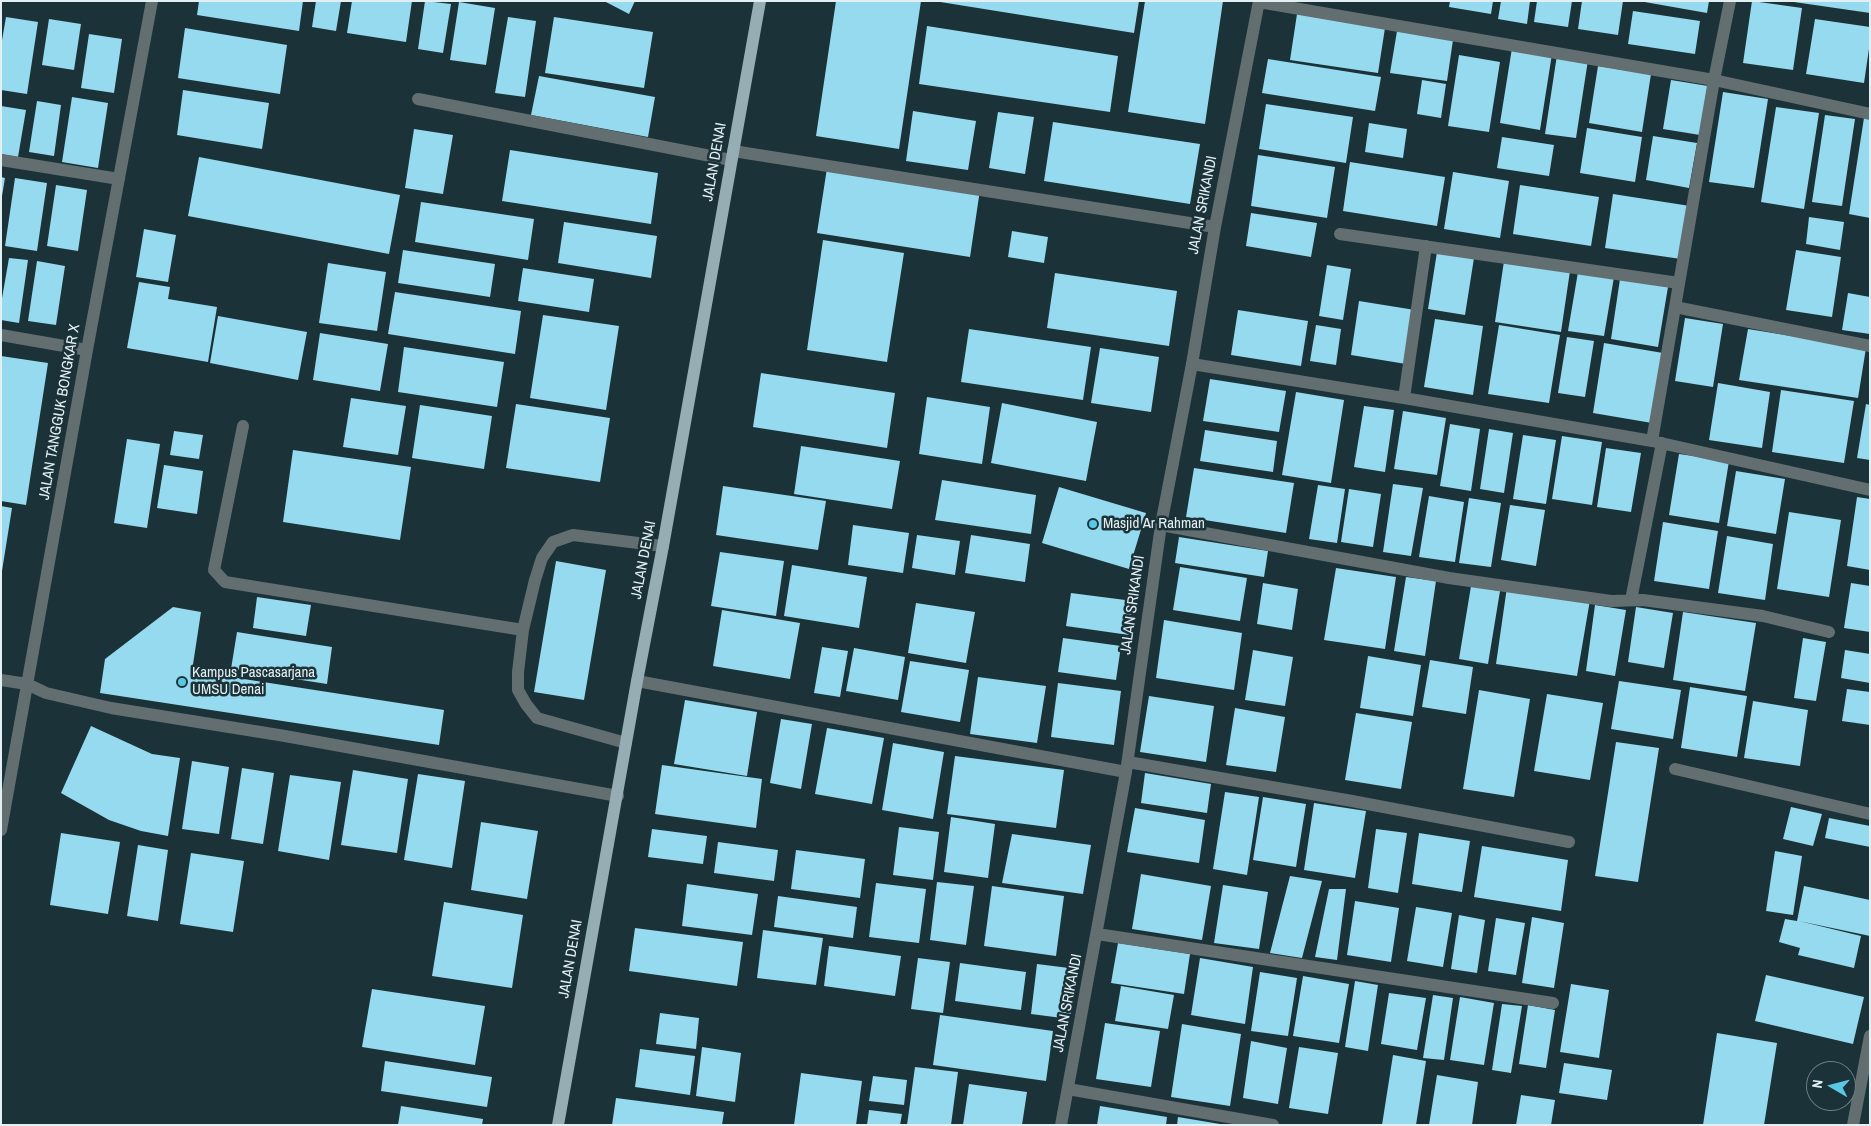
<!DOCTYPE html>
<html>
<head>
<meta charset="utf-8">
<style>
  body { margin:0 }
  #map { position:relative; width:1871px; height:1126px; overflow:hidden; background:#1b3238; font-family:"Archivo Narrow",sans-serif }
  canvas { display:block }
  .frame { position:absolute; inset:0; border:2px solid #e2f0f4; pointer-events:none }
  .north { position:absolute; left:1806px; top:1061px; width:50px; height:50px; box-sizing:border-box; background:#1b3238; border:1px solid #6b7e83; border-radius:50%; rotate:278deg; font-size:14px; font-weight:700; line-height:20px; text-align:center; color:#e2f0f4 }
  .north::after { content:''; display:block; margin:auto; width:18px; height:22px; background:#5ac8e5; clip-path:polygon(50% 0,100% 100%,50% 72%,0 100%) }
</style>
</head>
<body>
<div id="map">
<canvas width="1871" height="1126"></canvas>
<div class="frame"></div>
<div class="north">N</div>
</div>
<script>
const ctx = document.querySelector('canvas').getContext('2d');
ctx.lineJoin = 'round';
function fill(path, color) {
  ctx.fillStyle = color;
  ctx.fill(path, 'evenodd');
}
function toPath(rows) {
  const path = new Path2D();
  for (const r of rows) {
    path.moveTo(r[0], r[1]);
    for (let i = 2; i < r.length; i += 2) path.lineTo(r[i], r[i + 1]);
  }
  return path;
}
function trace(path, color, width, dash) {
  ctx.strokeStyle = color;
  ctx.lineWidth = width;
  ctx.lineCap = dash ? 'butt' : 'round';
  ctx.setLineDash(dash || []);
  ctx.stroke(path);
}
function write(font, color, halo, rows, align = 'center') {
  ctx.font = font + ' "Archivo Narrow",sans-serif';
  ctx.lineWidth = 5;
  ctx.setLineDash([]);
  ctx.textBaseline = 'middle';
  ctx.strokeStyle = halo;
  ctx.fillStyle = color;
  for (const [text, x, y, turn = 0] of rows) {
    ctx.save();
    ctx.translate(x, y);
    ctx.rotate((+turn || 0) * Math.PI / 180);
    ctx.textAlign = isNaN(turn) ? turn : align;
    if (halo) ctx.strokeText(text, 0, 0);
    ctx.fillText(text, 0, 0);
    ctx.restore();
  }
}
fill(toPath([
  [199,1,303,1,299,31,197,15],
  [316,1,341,1,336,31,312,27],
  [352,1,412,1,406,42,347,33],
  [425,1,451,4,443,53,418,49],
  [604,1,635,1,629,14],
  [836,1,921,1,899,149,816,136],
  [934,1,1139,1,1134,33],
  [1145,1,1223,1,1205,124,1128,112],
  [1450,1,1493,1,1491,14,1449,7],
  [1501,1,1530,1,1527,24,1498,19],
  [1537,1,1572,1,1568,27,1534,22],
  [1582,1,1623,1,1618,35,1578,29],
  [1639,1,1709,1,1707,13],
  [1752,1,1802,8,1793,70,1743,63],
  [1794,1,1870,1,1870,13,1794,2],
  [459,2,495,8,486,65,450,60],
  [1633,11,1700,21,1695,54,1628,44],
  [1297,14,1385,28,1378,73,1290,60],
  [6,17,38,22,27,94,1,90,1,46],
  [508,17,536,21,525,97,495,93],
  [554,17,653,32,644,88,545,73],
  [49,19,81,24,74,70,42,65],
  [1815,19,1870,27,1870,42,1864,83,1806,74],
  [927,26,1118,56,1110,112,919,84],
  [185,28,287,45,280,94,178,78],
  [1397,31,1453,40,1447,81,1390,73],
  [89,34,122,39,114,93,81,88],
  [1512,48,1552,54,1540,130,1500,123],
  [1459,55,1500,62,1489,132,1448,126],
  [1557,55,1588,60,1576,138,1545,134],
  [1268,59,1381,77,1375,111,1262,93],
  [1598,66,1651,74,1642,132,1589,123],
  [539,76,655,97,648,137,531,115],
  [1422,80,1446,84,1441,118,1417,114],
  [1671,80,1708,86,1700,135,1663,129],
  [183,90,269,103,262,149,177,135],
  [1723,92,1768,99,1754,188,1709,182],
  [72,97,108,103,98,168,62,162],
  [37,101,61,105,54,156,29,152],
  [1266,104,1353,117,1346,163,1259,149],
  [1,106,26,110,18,157,1,154],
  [1776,107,1819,113,1804,209,1761,202],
  [913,111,976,121,968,170,906,161],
  [998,112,1034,117,1025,174,989,168],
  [1825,115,1855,119,1842,206,1812,202],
  [1864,118,1870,119,1870,218,1849,214],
  [1053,122,1200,144,1190,204,1044,181],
  [1369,123,1407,129,1403,158,1365,152],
  [1587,128,1642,137,1635,182,1580,173],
  [414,129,453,135,443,194,405,188],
  [1653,136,1697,143,1689,188,1646,180],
  [1502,137,1554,145,1549,176,1497,168],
  [510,150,658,173,651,224,502,201],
  [1258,155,1335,167,1327,218,1251,206],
  [199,157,400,195,389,254,188,216],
  [1350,162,1445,177,1437,226,1343,211],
  [827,168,980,190,970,257,817,233],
  [1453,172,1509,181,1500,238,1444,229],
  [1,177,5,178,2,196,1,196],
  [15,178,47,183,37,251,5,246],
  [56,185,87,190,78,251,47,246],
  [1520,185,1599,197,1591,246,1513,234],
  [1613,194,1690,206,1681,259,1605,248],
  [421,202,534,219,528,260,415,242],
  [1251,213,1317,223,1311,257,1246,246],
  [1809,217,1844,222,1840,250,1806,244],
  [564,222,657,236,651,278,558,263],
  [144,229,176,235,168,282,136,277],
  [1012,231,1048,237,1044,263,1008,257],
  [823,240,904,253,887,362,807,350],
  [403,250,495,264,490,297,398,283],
  [1796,250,1841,257,1832,317,1786,310],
  [1437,252,1474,258,1465,315,1428,309],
  [9,258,28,260,19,323,1,320,1,304],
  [37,261,65,266,56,325,28,321],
  [1504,261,1570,271,1561,332,1495,322],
  [328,263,386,272,377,331,319,323],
  [1327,265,1351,269,1343,320,1319,316],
  [523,268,594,279,589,312,518,301],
  [1578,272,1614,277,1604,336,1568,331],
  [1055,273,1177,291,1169,346,1047,328],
  [1620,279,1668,287,1658,347,1611,339],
  [139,282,170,287,168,299,217,307,208,362,127,348],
  [395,292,521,311,515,354,388,334],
  [1848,293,1870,297,1870,334,1842,330],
  [1359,301,1415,310,1406,364,1351,355],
  [1238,310,1308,321,1301,366,1231,355],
  [543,315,619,326,606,410,530,398],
  [218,316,307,332,298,380,210,363],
  [1685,318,1723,324,1713,387,1675,381],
  [1435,319,1483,326,1473,395,1424,387],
  [1316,325,1341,329,1336,365,1310,361],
  [1499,325,1560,335,1549,403,1488,394],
  [969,329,1091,347,1083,400,961,382],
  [1748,329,1866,348,1858,398,1739,380],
  [320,333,388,344,380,391,313,380],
  [1567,337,1594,341,1585,397,1558,393],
  [1604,343,1663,353,1652,423,1593,413],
  [404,347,504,362,497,407,398,392],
  [1100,348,1159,357,1151,412,1091,403],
  [1,356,48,363,26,505,1,501],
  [761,373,895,393,887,448,753,427],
  [1210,379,1286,391,1279,432,1203,421],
  [1718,383,1770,392,1762,448,1709,440],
  [1781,390,1854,401,1844,463,1772,452],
  [1296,392,1344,400,1331,483,1282,475],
  [927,397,990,407,982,464,919,454],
  [351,398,406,406,398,455,343,447],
  [1002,403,1097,422,1086,481,991,463],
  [516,404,610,418,600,482,506,468],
  [1866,404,1870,405,1870,460,1857,458],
  [420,405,492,416,484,469,412,458],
  [1364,406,1394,410,1385,472,1354,467],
  [1403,411,1446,418,1437,475,1394,469],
  [1450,424,1480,429,1471,491,1440,486],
  [1489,429,1513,433,1504,493,1480,489],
  [1205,430,1277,441,1273,472,1200,461],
  [174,431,203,435,199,459,170,455],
  [1523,435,1556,440,1546,504,1513,499],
  [1562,436,1602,442,1592,505,1552,499],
  [127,439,160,444,147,528,114,523],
  [801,446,900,461,892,509,794,494],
  [1606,448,1641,453,1631,512,1597,507],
  [293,450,411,467,400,540,283,522],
  [1679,454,1729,461,1719,523,1669,515],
  [164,465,203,471,197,514,157,508],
  [1194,468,1294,483,1286,533,1186,517],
  [1736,471,1785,479,1776,534,1727,526],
  [942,480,1036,495,1031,534,935,520],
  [1393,484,1423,488,1411,556,1383,552],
  [1318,485,1345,489,1337,543,1309,539],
  [723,486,826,501,818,550,716,535],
  [1059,487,1146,513,1129,569,1042,543],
  [1349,489,1381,494,1373,547,1341,542],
  [1429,496,1464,502,1455,562,1419,557],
  [1857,497,1870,499,1870,570,1847,566],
  [1469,498,1501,503,1491,567,1459,563],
  [1510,505,1545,510,1536,566,1501,560],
  [1,506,12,508,2,571,1,571],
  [1789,512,1841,520,1829,597,1777,589],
  [1663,522,1718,531,1709,589,1654,581],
  [853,525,909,533,903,573,848,565],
  [917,535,960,541,955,575,912,568],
  [971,535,1030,544,1025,582,965,573],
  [1727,536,1773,544,1765,600,1718,593],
  [1179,537,1268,551,1264,577,1175,563],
  [720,552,784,561,776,616,711,606],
  [556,561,606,570,584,700,534,692],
  [792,565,867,577,859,628,784,616],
  [1180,567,1247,578,1240,621,1173,610],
  [1336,568,1396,577,1385,649,1324,640],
  [1406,577,1436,581,1425,656,1394,651],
  [1263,583,1298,589,1292,630,1257,624],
  [1851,583,1870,586,1870,632,1844,628],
  [1471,586,1500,591,1488,664,1459,659],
  [1507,587,1590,600,1577,676,1496,664],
  [1071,593,1133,601,1129,635,1066,626],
  [257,597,311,605,306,636,253,628],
  [916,603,975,612,966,663,908,653],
  [1595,605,1626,610,1615,676,1586,671],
  [173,607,201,612,192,671,444,710,439,745,100,693,105,659],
  [1636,607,1673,613,1664,668,1628,662],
  [722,610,800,623,790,679,713,666],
  [1683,612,1756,623,1745,691,1673,680],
  [1164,620,1242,633,1234,690,1156,678],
  [237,632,332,647,327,684,231,669],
  [1063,638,1121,646,1116,680,1058,672],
  [1803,638,1826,642,1816,701,1794,698],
  [822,647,848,651,840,697,814,693],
  [854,648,905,657,898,700,846,691],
  [1253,650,1293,657,1285,706,1245,700],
  [1845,650,1870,654,1870,683,1841,678],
  [1368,656,1421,665,1413,716,1360,708],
  [1430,660,1473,667,1466,714,1422,707],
  [910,661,969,670,960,722,901,712],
  [978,677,1046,686,1037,743,970,734],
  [1619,681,1681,690,1673,739,1611,729],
  [1058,683,1121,691,1114,745,1051,737],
  [1690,687,1747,696,1737,757,1681,748],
  [1847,689,1870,692,1870,725,1842,721],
  [1479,690,1530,699,1514,797,1463,789],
  [1547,694,1603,703,1590,780,1534,771],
  [1149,696,1214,706,1206,762,1140,752],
  [685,700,757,712,747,776,674,764],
  [1753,701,1808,710,1800,766,1744,758],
  [1235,708,1285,717,1276,772,1226,765],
  [1356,713,1412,722,1401,789,1345,780],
  [781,719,812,724,801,789,770,783],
  [91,726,152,754,180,758,168,836,141,831,109,820,61,793],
  [827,728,884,738,872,804,815,794],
  [1616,742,1659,748,1638,882,1595,876],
  [893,743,944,752,933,819,882,810],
  [955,756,1064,770,1056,828,947,814],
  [192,761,229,767,219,834,182,829],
  [662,765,762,779,756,828,655,814],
  [242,768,274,773,263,844,231,839],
  [353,770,408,779,397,853,341,845],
  [1145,773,1211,784,1207,813,1141,803],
  [418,774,465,781,452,868,404,860],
  [290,775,341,782,329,860,278,851],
  [1225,792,1259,797,1247,875,1213,869],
  [1263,797,1306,804,1296,867,1253,860],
  [1314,803,1366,811,1355,878,1304,870],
  [1791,807,1822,814,1813,846,1783,839],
  [1135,808,1205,820,1199,863,1127,852],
  [951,817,995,824,988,878,944,872],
  [1829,818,1870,826,1870,847,1825,838],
  [481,822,538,831,527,899,471,890],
  [899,827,939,832,933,880,893,875],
  [652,829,707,836,703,864,648,857],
  [1376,829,1407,833,1398,893,1368,888],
  [61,833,120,842,108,914,50,905],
  [1419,833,1470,841,1462,892,1412,884],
  [1012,834,1091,845,1083,894,1002,883],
  [718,842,778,850,774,881,714,873],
  [138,845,168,850,158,921,127,916],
  [1482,846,1568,860,1561,911,1474,897],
  [796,850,865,859,860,898,791,889],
  [1775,851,1802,856,1793,915,1766,911],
  [191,853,244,861,233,932,180,924],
  [1141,874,1211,886,1202,940,1132,929],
  [1290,876,1322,881,1302,958,1270,953],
  [937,882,974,886,966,945,930,940],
  [876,883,926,889,919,943,869,937],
  [687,884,758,894,752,935,682,926],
  [1223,885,1268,892,1259,949,1214,943],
  [992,886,1064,896,1056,956,984,946],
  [1804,886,1870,900,1870,936,1799,921,1861,936,1854,968,1798,955,1800,948,1779,942,1785,919,1797,921],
  [1329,889,1346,889,1337,960,1315,957],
  [778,896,857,907,853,938,774,927],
  [1355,901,1399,908,1391,962,1347,955],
  [444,902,523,915,512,988,432,976],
  [1416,907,1452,913,1443,967,1407,961],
  [1459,915,1485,920,1477,973,1451,969],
  [1532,917,1564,923,1554,988,1522,983],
  [1496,918,1525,923,1516,975,1488,971],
  [635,928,743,942,737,986,629,971],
  [763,930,823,938,816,985,757,978],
  [1118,943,1190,954,1184,994,1111,983],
  [829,946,901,956,895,996,824,986],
  [918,958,950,962,943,1013,911,1009],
  [1200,958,1253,967,1245,1024,1191,1015],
  [960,963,1026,972,1021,1010,955,1001],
  [1037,964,1077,969,1070,1019,1031,1014],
  [1260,972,1297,978,1288,1036,1251,1031],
  [1766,975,1864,997,1853,1044,1755,1021],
  [1303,976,1349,984,1339,1043,1293,1036],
  [1355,981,1378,985,1368,1051,1345,1047],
  [1571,984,1609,990,1599,1058,1560,1052],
  [1121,986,1174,995,1168,1029,1115,1021],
  [372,989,485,1006,475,1065,362,1047],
  [1389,993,1426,998,1417,1050,1381,1044],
  [1433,995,1453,998,1444,1060,1423,1058],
  [1460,997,1494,1003,1484,1065,1450,1060],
  [1502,1004,1522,1006,1511,1073,1492,1070],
  [1528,1005,1555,1010,1546,1068,1519,1064],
  [660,1013,699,1018,696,1049,656,1044],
  [940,1015,1053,1031,1046,1081,933,1065],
  [1105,1023,1160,1031,1151,1087,1096,1079],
  [1182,1024,1241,1034,1230,1106,1171,1097],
  [1717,1033,1777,1043,1764,1125,1703,1125],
  [1251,1041,1287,1048,1278,1104,1243,1098],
  [702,1047,741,1053,735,1102,696,1096],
  [1299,1047,1338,1053,1328,1114,1289,1108],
  [640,1049,695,1056,690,1095,635,1087],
  [1393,1055,1426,1061,1416,1125,1382,1125],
  [385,1061,492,1077,487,1107,381,1091],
  [1564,1063,1612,1070,1607,1100,1559,1093],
  [915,1067,958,1072,951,1125,907,1125],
  [801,1073,862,1081,856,1125,794,1125],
  [1437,1075,1478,1082,1472,1125,1429,1125],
  [873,1076,907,1080,904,1105,869,1101],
  [969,1084,1027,1092,1022,1125,963,1125],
  [1521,1095,1555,1100,1551,1125,1516,1125],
  [616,1098,724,1112,722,1125,612,1125],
  [401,1106,483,1119,482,1125,398,1125],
  [1100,1106,1167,1117,1166,1125,1097,1125],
  [869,1110,902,1114,900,1125,867,1125],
  [1178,1117,1220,1124,1220,1125,1177,1125]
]), '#95daee');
trace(toPath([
  [418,99,731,160],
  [243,426,214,570,225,582,523,630],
  [626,743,537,718,526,704,518,690,518,672,523,630,535,580,542,558,553,542,573,535,663,546]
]), '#636e71', 12);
trace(toPath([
  [1259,2,1714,80,1870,114],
  [733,151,1215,227],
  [1,160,119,179],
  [1340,234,1679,283],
  [1675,307,1870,346],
  [1,335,87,350],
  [1192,364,1404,398,1652,441,1870,490],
  [1404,398,1426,246],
  [1652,441,1714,80,1730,1],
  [1161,525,1449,578,1611,601,1643,600,1763,616,1829,632],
  [1631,600,1662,443],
  [1,680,27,684,46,693,111,708,285,736,618,796],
  [637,681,1126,772],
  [1128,762,1352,801,1569,842],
  [1675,769,1870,814],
  [1,830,87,350,152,1],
  [1097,934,1553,1003],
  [1068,1089,1273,1125],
  [1061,1125,1126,772,1161,525,1192,364,1215,227,1259,1],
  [1853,1125,1870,1036]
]), '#636e71', 12);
trace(toPath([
  [558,1125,637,681,663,546,760,1]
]), '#97adb4', 12);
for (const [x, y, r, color] of [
  [1093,524,5,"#5ac8e5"],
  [182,682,5,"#5ac8e5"]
]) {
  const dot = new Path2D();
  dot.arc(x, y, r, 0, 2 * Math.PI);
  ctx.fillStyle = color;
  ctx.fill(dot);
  trace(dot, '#1b3238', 2);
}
write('15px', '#e2f0f4', '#1b3238', [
  ["JALAN DENAI",715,162,-80],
  ["JALAN SRIKANDI",1203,205,-79],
  ["JALAN TANGGUK BONGKAR X",60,412,-80],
  ["JALAN DENAI",644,560,-79],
  ["JALAN SRIKANDI",1133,605,-82],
  ["JALAN DENAI",571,959,-80],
  ["JALAN SRIKANDI",1068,1003,-79]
]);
write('15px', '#e2f0f4', '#1b3238', [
  ["Masjid Ar Rahman",1103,524],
  ["Kampus Pascasarjana",192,673],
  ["UMSU Denai",192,690]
], 'left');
</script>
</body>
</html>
